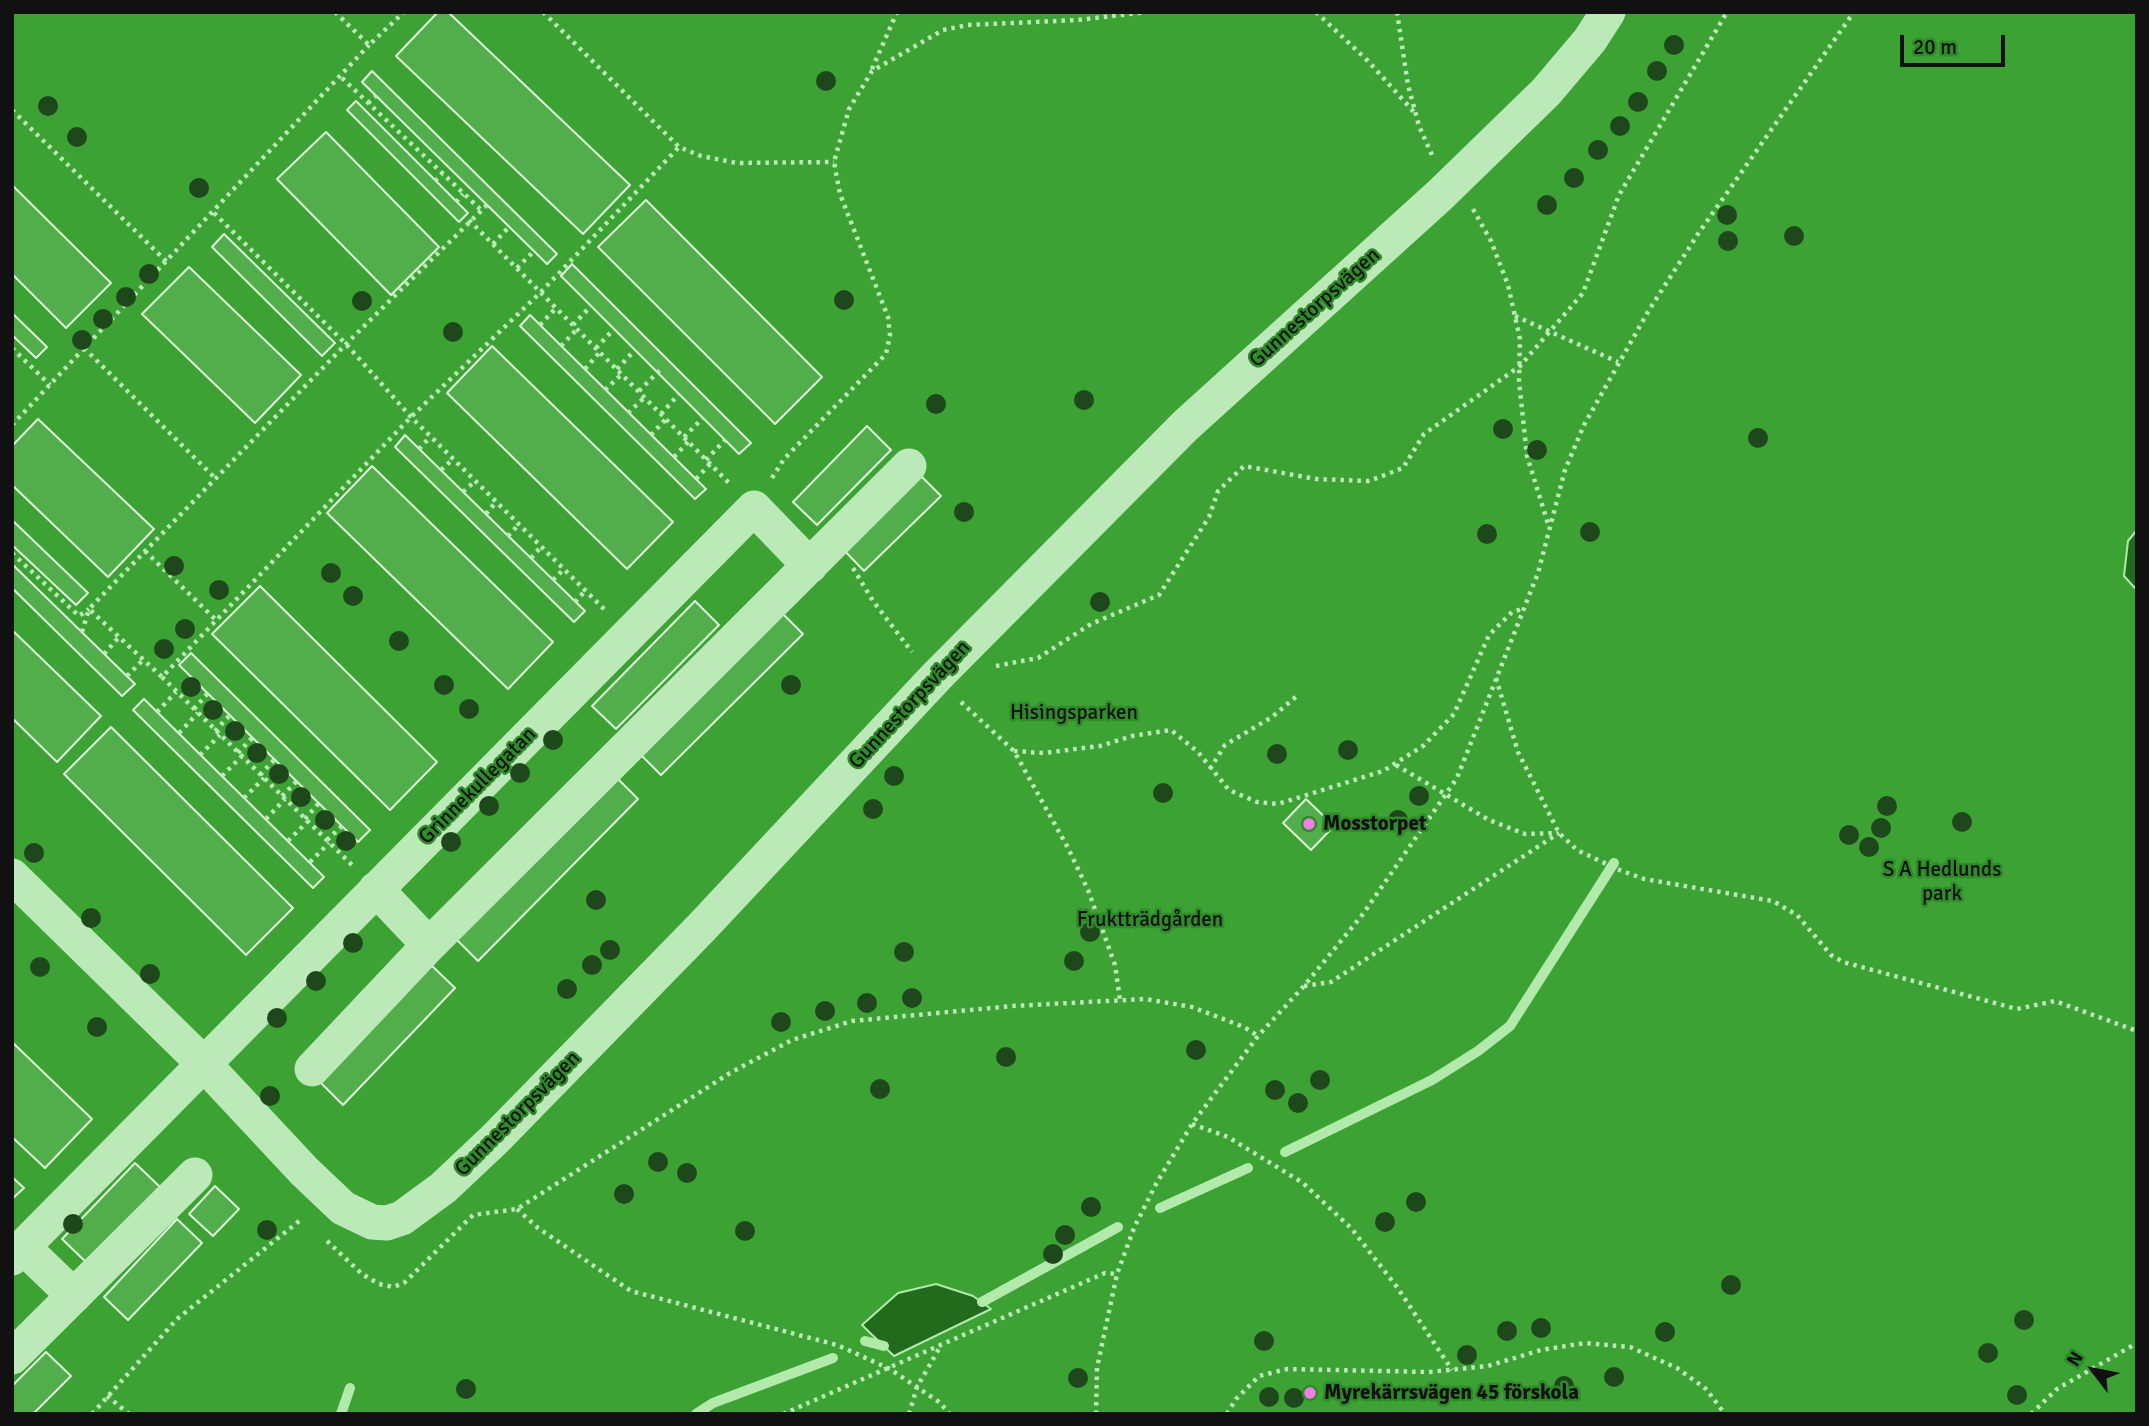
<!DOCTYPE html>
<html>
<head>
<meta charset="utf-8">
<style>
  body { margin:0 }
  #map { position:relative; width:2149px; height:1426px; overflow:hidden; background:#2f8b29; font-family:Signika,sans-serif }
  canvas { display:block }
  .frame { position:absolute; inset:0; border:14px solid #111; pointer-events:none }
  .north { position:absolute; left:2058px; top:1335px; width:70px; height:70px; -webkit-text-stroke:5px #2f8b29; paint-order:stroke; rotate:302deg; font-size:19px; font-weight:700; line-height:28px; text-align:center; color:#111 }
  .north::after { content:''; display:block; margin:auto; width:24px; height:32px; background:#111; clip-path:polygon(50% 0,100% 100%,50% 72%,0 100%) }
  .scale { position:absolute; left:1900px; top:35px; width:105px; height:32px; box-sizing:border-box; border:4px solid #111; border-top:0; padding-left:9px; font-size:21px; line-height:24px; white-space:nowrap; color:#111; -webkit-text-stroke:5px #2f8b29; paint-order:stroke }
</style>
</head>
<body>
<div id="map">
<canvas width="2149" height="1426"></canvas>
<div class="frame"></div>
<div class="north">N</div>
<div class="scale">20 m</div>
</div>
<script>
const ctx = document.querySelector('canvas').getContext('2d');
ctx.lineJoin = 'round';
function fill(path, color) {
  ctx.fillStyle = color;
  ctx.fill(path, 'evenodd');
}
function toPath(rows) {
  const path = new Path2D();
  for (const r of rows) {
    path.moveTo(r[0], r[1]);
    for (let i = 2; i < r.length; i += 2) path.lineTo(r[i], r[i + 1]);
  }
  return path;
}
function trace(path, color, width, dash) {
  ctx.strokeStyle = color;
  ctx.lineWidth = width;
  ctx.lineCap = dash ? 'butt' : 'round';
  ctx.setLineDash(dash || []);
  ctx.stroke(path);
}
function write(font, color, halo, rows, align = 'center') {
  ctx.font = font + ' Signika,sans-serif';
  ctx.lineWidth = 5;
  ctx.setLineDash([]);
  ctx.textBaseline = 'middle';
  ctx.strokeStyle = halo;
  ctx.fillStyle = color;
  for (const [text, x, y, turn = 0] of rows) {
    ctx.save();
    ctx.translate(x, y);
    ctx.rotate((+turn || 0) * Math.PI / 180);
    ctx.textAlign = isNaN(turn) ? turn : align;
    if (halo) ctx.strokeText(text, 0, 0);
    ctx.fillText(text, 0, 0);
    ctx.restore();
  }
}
fill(toPath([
  [12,12,2137,12,2137,1414,12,1414]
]), '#3ca234');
const water = toPath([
  [2137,530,2137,584,2135,588,2124,576,2128,541,2137,530],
  [936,1284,973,1296,991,1309,894,1356,862,1325,898,1293,936,1284]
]);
fill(water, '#226b1d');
trace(water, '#b2eaac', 2);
trace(toPath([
  [1285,1152,1432,1080,1478,1051,1510,1026,1614,863],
  [1160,1208,1248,1168],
  [982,1302,1118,1227],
  [865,1341,884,1346],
  [341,1414,350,1388],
  [696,1414,713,1403,833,1358]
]), '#b2eaac', 10);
const building = toPath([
  [438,12,448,12,630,185,583,234,396,56,438,12],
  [372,71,557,254,547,264,362,82,372,71],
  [356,101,468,213,459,222,347,110,356,101],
  [326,132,439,247,391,295,277,179,326,132],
  [12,185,111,283,66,328,12,274,12,185],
  [646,200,822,377,775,424,598,247,646,200],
  [224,234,335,343,322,356,212,247,224,234],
  [572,264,751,443,739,454,561,276,572,264],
  [189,267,301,375,255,423,142,314,189,267],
  [12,313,47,347,36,358,12,335,12,313],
  [530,315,706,489,695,499,520,326,530,315],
  [492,346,673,522,627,569,447,393,492,346],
  [38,419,154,529,108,577,12,485,12,446,38,419],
  [867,426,891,450,817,525,793,502,867,426],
  [405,435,585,611,574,622,395,447,405,435],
  [372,466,553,642,508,689,327,513,372,466],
  [917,472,941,496,864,571,841,547,917,472],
  [12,520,88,593,76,605,12,545,12,520],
  [12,564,135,684,122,696,12,588,12,564],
  [260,586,437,762,390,810,212,634,260,586],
  [695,601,719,625,616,729,592,706,695,601],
  [781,612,803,634,661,775,639,753,781,612],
  [12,630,101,716,57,762,12,718,12,630],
  [191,653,370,830,358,842,179,665,191,653],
  [144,699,324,877,313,888,133,710,144,699],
  [111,727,293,908,246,955,64,774,111,727],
  [616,777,638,799,478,961,456,939,616,777],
  [1306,799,1334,826,1311,850,1283,823,1306,799],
  [429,963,455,988,343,1105,317,1079,429,963],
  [12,1042,92,1119,45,1168,12,1137,12,1042],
  [135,1163,160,1187,87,1263,62,1239,135,1163],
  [12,1177,24,1188,12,1199,12,1177],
  [215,1186,239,1209,213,1236,189,1214,215,1186],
  [177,1219,202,1243,128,1320,104,1297,177,1219],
  [46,1352,71,1376,33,1414,12,1414,12,1386,46,1352]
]);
fill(building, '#51ae4a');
trace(building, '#def7db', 2);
trace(toPath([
  [335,12,369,45,404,12],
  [543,12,679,147,701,156,737,163,834,162],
  [1316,12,1368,61,1414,112],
  [1397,12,1408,85,1419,126,1432,155],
  [872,69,897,12],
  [342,78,480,209],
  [368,103,376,96],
  [12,110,167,262],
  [435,181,442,174],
  [456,202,463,194],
  [487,205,346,344,89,609,162,677,411,417,541,292,679,147],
  [1473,209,1491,241,1508,285,1520,339,1519,381,1527,456,1549,527],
  [214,213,346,344,411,417,606,611],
  [469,220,730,484],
  [493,244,509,227],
  [517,268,534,251],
  [1515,316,1618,362],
  [540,325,557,307],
  [573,325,591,306],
  [561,346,577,329],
  [12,348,50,385],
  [84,348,216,479],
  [596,348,614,329],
  [585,369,600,352],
  [617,369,635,350],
  [605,390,622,374],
  [639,391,660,370],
  [628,413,645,397],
  [661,414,679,394],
  [12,425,369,45],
  [651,435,666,419],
  [684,437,703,418],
  [419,449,430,437],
  [674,457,688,442],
  [706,460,725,440],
  [441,470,453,459],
  [772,478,784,459,886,354,890,335,888,317,840,194,834,162,849,109,872,71,943,30,968,25,1078,20,1147,12],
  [696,479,710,464],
  [463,492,475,481],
  [486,514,496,502],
  [508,536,519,524],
  [145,551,216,620],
  [12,553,79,616,89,609],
  [531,558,541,547],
  [853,568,873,601,912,652],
  [553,580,564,569],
  [575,602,585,591],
  [82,632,89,609],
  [104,654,119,637],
  [996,666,1038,658,1091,624,1159,595,1209,517,1218,491,1244,466,1316,479,1369,481,1403,468,1424,434,1520,366,1583,293,1619,195,1727,12],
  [127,676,143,660],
  [162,677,353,866],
  [1496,678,1518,752,1559,833,1577,850,1617,869,1644,879,1773,901,1797,915,1831,955,1843,962,2017,1009,2055,1001,2137,1031],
  [961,702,1014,751,1068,848,1088,890,1115,965,1120,1000],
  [194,709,208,693],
  [157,712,176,692],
  [215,731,230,715],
  [179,733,198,713],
  [1014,751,1043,753,1100,746,1132,736,1171,730,1198,752,1229,790,1257,802,1278,804,1383,771,1423,746,1454,714,1489,635,1512,612,1522,609],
  [238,753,253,737],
  [200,755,220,735],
  [1396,765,1489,820,1525,834,1558,833],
  [1210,769,1225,745,1272,717,1297,696],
  [260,775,275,759],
  [222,776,242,756],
  [282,796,297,781],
  [244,798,264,778],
  [266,819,285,799],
  [305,819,319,803],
  [327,840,342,826],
  [288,841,307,822],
  [310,862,329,843],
  [1304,986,1331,982,1559,833],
  [1192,1124,1228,1137,1303,1183,1351,1228,1397,1287,1452,1370],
  [517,1209,538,1228,631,1291,837,1345,890,1369,939,1402,950,1414],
  [327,1241,362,1274,379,1284,393,1287,404,1283,473,1215,517,1209,730,1073,792,1040,852,1021,1013,1006,1145,999,1192,1007,1244,1027,1258,1036],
  [107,1396,129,1414],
  [92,1414,177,1319,303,1218],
  [783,1414,1105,1273,1117,1274],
  [909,1414,917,1387,940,1347],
  [1096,1414,1097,1368,1117,1274,1134,1228,1156,1184,1192,1124,1258,1036,1304,986,1363,914,1457,778,1538,573,1565,470,1584,425,1649,310,1698,234,1854,12],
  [1227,1414,1236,1399,1259,1376,1287,1369,1429,1372,1488,1366,1541,1350,1585,1343,1630,1347,1677,1368,1706,1389,1725,1414],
  [2031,1414,2057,1389,2137,1343]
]), '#bbe9b7', 4.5, [3.5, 5]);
trace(toPath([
  [12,876,205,1065,304,1171,343,1208,372,1222,387,1223,402,1218,443,1188,495,1139,702,927,936,677,1185,426,1440,195,1546,92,1590,40,1608,12],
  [376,889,429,945,909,466],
  [312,1069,429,945],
  [23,1247,74,1296],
  [12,1258,754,508,810,566],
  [12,1357,195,1175]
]), '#bbe9b7', 35);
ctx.fillStyle = '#1e481c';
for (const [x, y] of [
  [1674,45],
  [1657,71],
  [826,81],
  [1638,102],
  [48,106],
  [1620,126],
  [77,137],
  [1598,150],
  [1574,178],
  [199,188],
  [1547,205],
  [1727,215],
  [1794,236],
  [1728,241],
  [149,274],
  [126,297],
  [844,300],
  [362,301],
  [103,319],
  [453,332],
  [82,340],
  [1084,400],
  [936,404],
  [1503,429],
  [1758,438],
  [1537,450],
  [964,512],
  [1590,532],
  [1487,534],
  [174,566],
  [331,573],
  [219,590],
  [353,596],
  [1100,602],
  [185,629],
  [399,641],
  [164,649],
  [444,685],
  [791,685],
  [191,687],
  [469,709],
  [213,710],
  [235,731],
  [553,740],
  [1348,750],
  [257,753],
  [1277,754],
  [520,773],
  [279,774],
  [894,776],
  [1163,793],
  [1419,796],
  [301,797],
  [489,806],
  [1887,806],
  [873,809],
  [325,820],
  [1398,820],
  [1962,822],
  [1881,828],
  [1849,835],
  [346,841],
  [451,842],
  [1869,847],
  [34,853],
  [596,900],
  [91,918],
  [1090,932],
  [353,943],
  [610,950],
  [904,952],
  [1074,961],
  [592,965],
  [40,967],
  [150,974],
  [316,981],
  [567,989],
  [912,998],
  [867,1003],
  [825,1011],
  [277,1018],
  [781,1022],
  [97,1027],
  [1196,1050],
  [1006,1057],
  [1320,1080],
  [880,1089],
  [1275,1090],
  [270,1096],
  [1298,1103],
  [658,1162],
  [687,1173],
  [624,1194],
  [1416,1202],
  [1091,1207],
  [1385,1222],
  [73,1224],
  [267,1230],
  [745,1231],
  [1065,1235],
  [1053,1254],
  [1731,1285],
  [2024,1320],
  [1541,1328],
  [1507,1331],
  [1665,1332],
  [1264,1341],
  [1988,1353],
  [1467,1355],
  [1614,1377],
  [1078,1378],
  [1564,1386],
  [466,1389],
  [2017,1395],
  [1269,1397],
  [1294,1398]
]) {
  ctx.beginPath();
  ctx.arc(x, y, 10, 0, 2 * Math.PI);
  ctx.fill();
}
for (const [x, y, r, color] of [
  [1309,824,7,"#f17ee7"],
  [1310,1393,7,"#f17ee7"]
]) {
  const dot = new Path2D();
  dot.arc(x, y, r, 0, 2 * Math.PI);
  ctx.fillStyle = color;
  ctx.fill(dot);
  trace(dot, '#2f8b29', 2.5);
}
write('21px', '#111', '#2f8b29', [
  ["Gunnestorpsvägen",1315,308,-42],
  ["Gunnestorpsvägen",910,705,-47],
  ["Grinnekullegatan",478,786,-45],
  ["Gunnestorpsvägen",518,1114,-45]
]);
write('21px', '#111', '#2f8b29', [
  ["Hisingsparken",1074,713],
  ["S A Hedlunds",1942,870],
  ["park",1942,894],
  ["Fruktträdgården",1150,920]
]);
write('bold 21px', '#111', '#2f8b29', [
  ["Mosstorpet",1323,824],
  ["Myrekärrsvägen 45 förskola",1324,1393]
], 'left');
</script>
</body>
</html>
